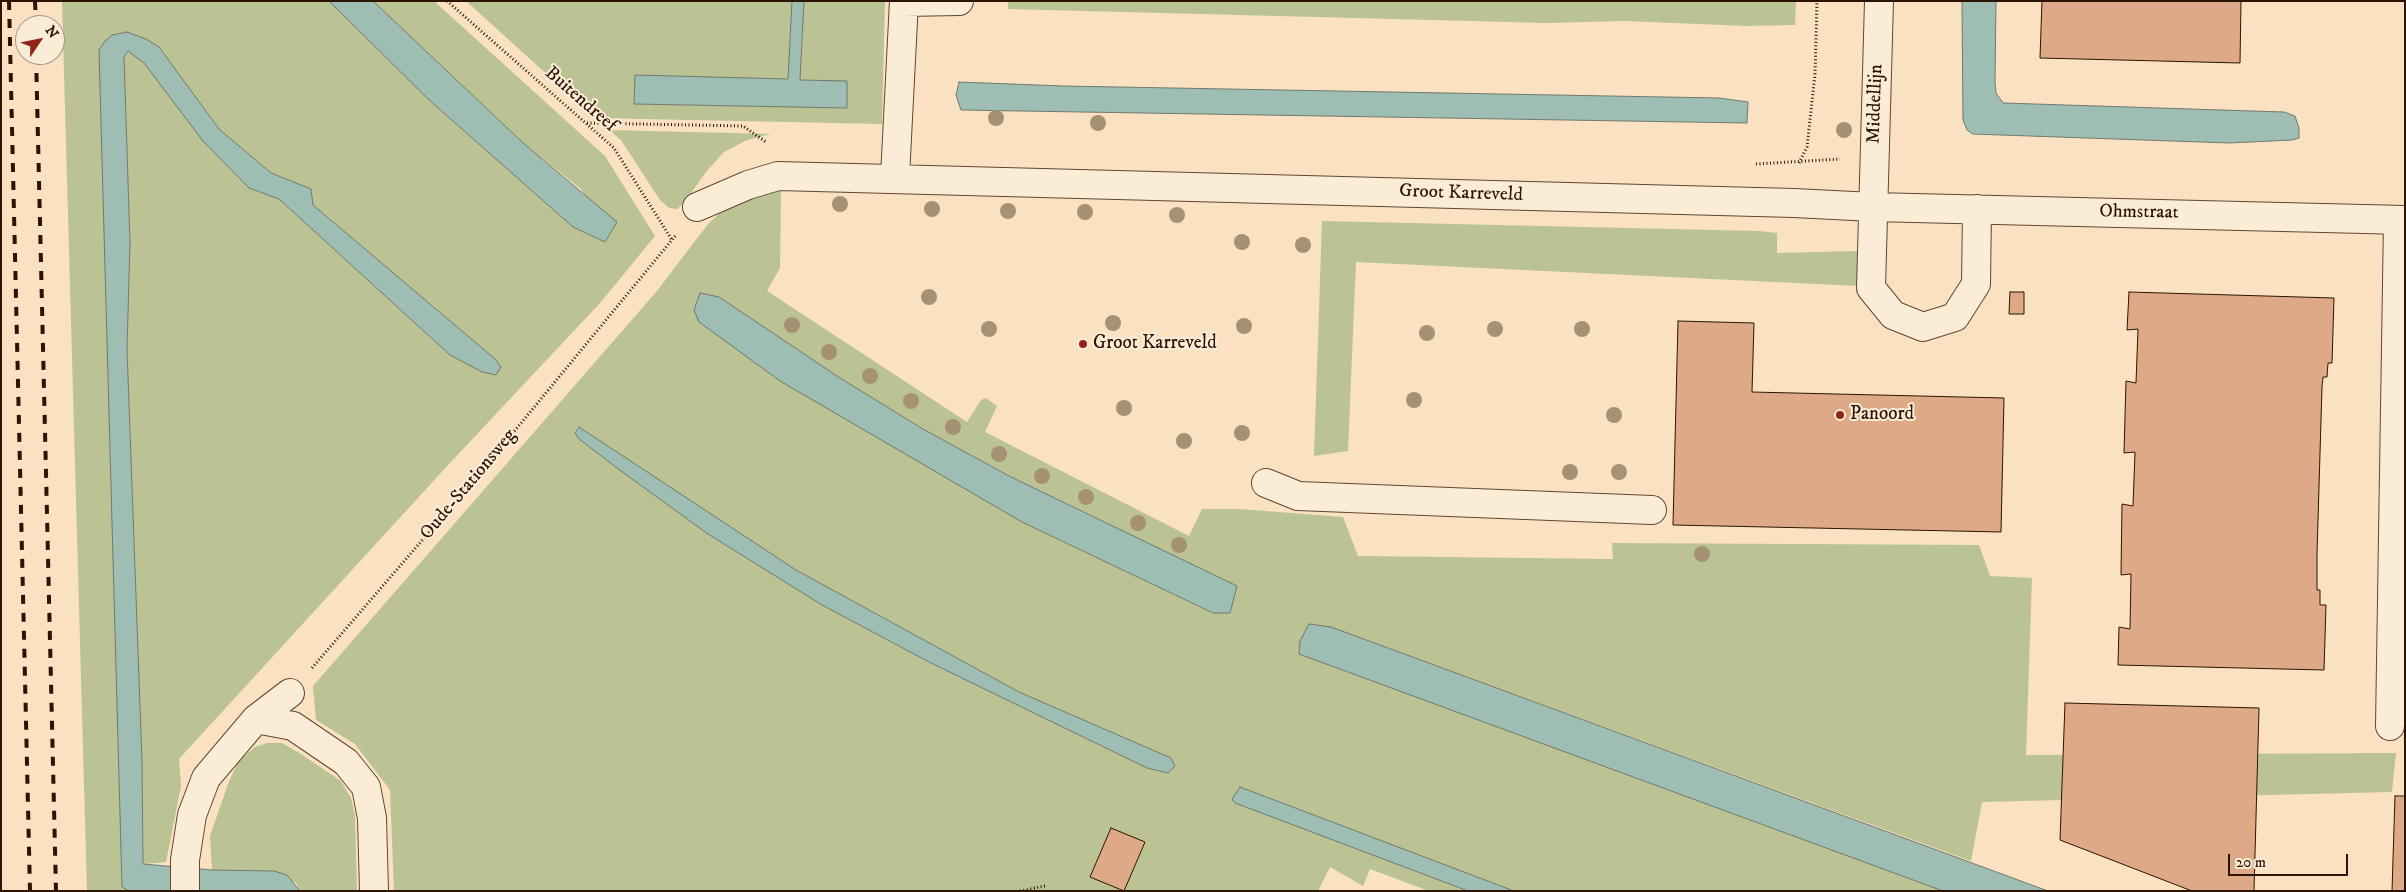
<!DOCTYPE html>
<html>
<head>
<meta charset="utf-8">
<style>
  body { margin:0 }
  #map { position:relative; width:2406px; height:892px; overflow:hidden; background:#f9e1c1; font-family:"IM FELL DW Pica",serif }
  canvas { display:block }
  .frame { position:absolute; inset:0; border:2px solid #2c1400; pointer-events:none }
  .north { position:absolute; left:15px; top:15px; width:50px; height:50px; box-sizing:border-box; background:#fbecd7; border:1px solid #a89681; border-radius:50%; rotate:56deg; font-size:14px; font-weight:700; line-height:20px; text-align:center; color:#2c1400 }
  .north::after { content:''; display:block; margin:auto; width:18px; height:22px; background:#8f2418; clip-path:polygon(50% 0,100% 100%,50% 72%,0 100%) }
  .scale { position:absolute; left:2228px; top:854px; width:120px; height:22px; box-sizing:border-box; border:2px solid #2c1400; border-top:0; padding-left:6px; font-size:15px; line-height:18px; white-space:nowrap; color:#2c1400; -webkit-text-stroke:4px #fbecd7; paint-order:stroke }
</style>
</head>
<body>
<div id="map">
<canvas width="2406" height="892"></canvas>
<div class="frame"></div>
<div class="north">N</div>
<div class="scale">20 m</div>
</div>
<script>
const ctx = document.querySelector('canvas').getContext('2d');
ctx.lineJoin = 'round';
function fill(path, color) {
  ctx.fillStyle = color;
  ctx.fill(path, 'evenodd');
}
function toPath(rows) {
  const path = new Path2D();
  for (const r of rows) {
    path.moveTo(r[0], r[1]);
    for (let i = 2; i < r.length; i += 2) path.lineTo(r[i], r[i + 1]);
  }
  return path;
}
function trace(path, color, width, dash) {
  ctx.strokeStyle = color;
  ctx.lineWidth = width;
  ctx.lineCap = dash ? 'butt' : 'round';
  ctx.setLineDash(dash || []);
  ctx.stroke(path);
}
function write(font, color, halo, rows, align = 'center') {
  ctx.font = font + ' "IM FELL DW Pica",serif';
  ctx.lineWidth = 4;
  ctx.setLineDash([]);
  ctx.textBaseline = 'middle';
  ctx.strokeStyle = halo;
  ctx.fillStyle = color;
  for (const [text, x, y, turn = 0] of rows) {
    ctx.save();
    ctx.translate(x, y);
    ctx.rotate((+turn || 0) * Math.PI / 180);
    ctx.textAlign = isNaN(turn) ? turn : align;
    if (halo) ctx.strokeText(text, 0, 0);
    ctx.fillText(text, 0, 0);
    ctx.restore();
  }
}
fill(toPath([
  [62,1,329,1,428,99,573,227,605,242,582,190,522,142,373,1,434,1,605,156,655,236,600,303,449,464,179,759,181,786,166,862,143,864,142,761,127,349,130,243,124,57,128,50,144,63,249,188,279,199,450,355,482,372,496,375,495,359,313,205,311,189,271,173,219,129,159,47,112,35,122,886,129,891,87,891],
  [466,1,792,1,788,80,636,75,634,104,847,108,847,82,800,80,804,1,885,1,882,124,595,118],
  [1008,1,1796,1,1795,25,1746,26,1625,21,1547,23,1008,9],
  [609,130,771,134,747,140,724,152,706,172,684,203,677,209,669,208,660,200,621,140],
  [781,188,780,268,767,291,967,422,981,400,986,398,997,406,985,432,1189,536,1202,509,1240,509,1343,517,1358,556,1613,559,1612,543,1979,545,1990,576,2032,578,2026,755,2396,753,2392,792,1982,802,1971,861,1331,627,1300,654,1943,891,1514,891,1240,787,1235,803,1468,891,1429,891,1370,869,1363,886,1330,867,1318,891,394,891,390,790,355,744,316,720,313,686,657,291,708,224,732,202],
  [719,297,840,378,923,429,1009,476,1236,586,1230,613,1212,613,1022,522],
  [578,427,796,570,1019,692,1171,758,1168,773,1147,768,929,662,822,605,708,534,621,471,579,439,575,433],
  [1322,221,1759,231,1777,233,1777,253,1857,251,1859,286,1356,262,1348,451,1314,456],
  [267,743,282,743,301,754,341,781,351,798,355,815,357,891,300,891,296,883,274,871,212,871,210,836,228,784,238,762,255,747]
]), '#bbc395');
const water = toPath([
  [329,1,373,1,522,142,617,222,605,242,573,227,428,99,329,1],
  [792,1,804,1,800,80,847,81,847,108,634,104,635,75,788,79,792,1],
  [1962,1,1996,1,1995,82,1996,93,2003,103,2284,112,2295,116,2299,128,2299,138,2292,140,2229,143,1973,134,1967,130,1963,120,1962,1],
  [127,32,146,39,159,47,219,129,271,173,311,189,313,205,495,359,501,367,496,375,482,372,450,355,279,199,249,188,203,141,144,63,128,51,124,57,130,243,127,349,142,761,143,864,212,870,274,871,287,875,300,891,129,891,122,887,99,50,105,41,112,35,127,32],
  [959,82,1063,86,1719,98,1748,102,1747,123,961,110,956,95,959,82],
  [700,293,719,297,840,378,923,429,1009,476,1237,586,1230,613,1213,613,1022,522,780,381,699,322,694,310,700,293],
  [579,427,796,570,1019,692,1171,758,1175,766,1168,773,1147,768,929,662,822,605,708,534,621,471,579,439,575,433,579,427],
  [1309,624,1331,627,2048,891,1943,891,1299,654,1300,641,1309,624],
  [1240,787,1514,891,1468,891,1235,803,1232,799,1240,787]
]);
fill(water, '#9ebdb3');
trace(water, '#70796b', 1);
const building = toPath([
  [2042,1,2241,1,2240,63,2040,58,2042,1],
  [2010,292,2024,292,2024,314,2009,314,2010,292],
  [2129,292,2334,298,2332,363,2328,363,2327,377,2323,377,2322,387,2317,553,2317,590,2320,590,2320,605,2326,605,2324,670,2118,665,2119,627,2130,629,2131,574,2121,575,2122,504,2133,506,2135,452,2124,453,2126,381,2136,383,2138,329,2127,330,2129,292],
  [1678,321,1754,323,1752,392,2004,398,2001,532,1673,525,1678,321],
  [2065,703,2259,708,2254,891,2192,891,2060,840,2065,703],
  [2395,796,2405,796,2405,891,2392,891,2395,796],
  [1111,828,1145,842,1124,891,1090,877,1111,828]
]);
fill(building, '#dea986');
trace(building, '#2c1400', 1);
const minor = toPath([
  [1879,1,1871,288,1893,315,1923,327,1955,317,1976,284,1977,209],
  [904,2,959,1],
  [895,177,904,1],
  [697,207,748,185,778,176,1794,203,1873,207,2405,220],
  [1266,483,1298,496,1652,510],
  [256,719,293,726,346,762,366,787,372,818,374,891],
  [2390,726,2398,220],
  [185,891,185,860,192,815,206,778,256,719,290,693]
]);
trace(minor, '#5f4730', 30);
trace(toPath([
  [447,1,614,148,672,240],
  [587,123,743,126,766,142],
  [1799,163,1807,147,1815,74,1817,1],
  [1756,164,1840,159],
  [312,668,475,479,676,235],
  [1020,891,1045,886]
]), '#2c1400', 3, [1, 2.5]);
trace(minor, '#fbecd7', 28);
trace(toPath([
  [9,1,30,891],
  [35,1,36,25],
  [36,55,56,891]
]), '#2c1400', 4, [9, 9]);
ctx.fillStyle = '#a49273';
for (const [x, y] of [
  [996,118],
  [1098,123],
  [1844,130],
  [840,204],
  [932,209],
  [1008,211],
  [1085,212],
  [1177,215],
  [1242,242],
  [1303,245],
  [929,297],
  [1113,323],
  [792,325],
  [1244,326],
  [989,329],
  [1495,329],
  [1582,329],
  [1427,333],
  [829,352],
  [870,376],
  [1414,400],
  [911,401],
  [1124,408],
  [1614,415],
  [953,427],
  [1242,433],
  [1184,441],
  [999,454],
  [1570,472],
  [1619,472],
  [1042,476],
  [1086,497],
  [1138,523],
  [1179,545],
  [1702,554]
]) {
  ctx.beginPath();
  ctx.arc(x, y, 8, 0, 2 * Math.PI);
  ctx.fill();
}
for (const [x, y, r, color] of [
  [1083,344,5,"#8f2418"],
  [1840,415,5,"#8f2418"]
]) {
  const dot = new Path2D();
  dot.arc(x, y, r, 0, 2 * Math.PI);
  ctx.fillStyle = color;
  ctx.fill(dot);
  trace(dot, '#fbecd7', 2);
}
write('19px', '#2c1400', '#fbecd7', [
  ["Buitendreef",580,100,41],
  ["Middellijn",1876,104,-88],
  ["Groot Karreveld",1461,194,2],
  ["Ohmstraat",2139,213,1],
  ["Oude-Stationsweg",469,485,-50]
]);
write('19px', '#2c1400', '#fbecd7', [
  ["Groot Karreveld",1093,344],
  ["Panoord",1850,415]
], 'left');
</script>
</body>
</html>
